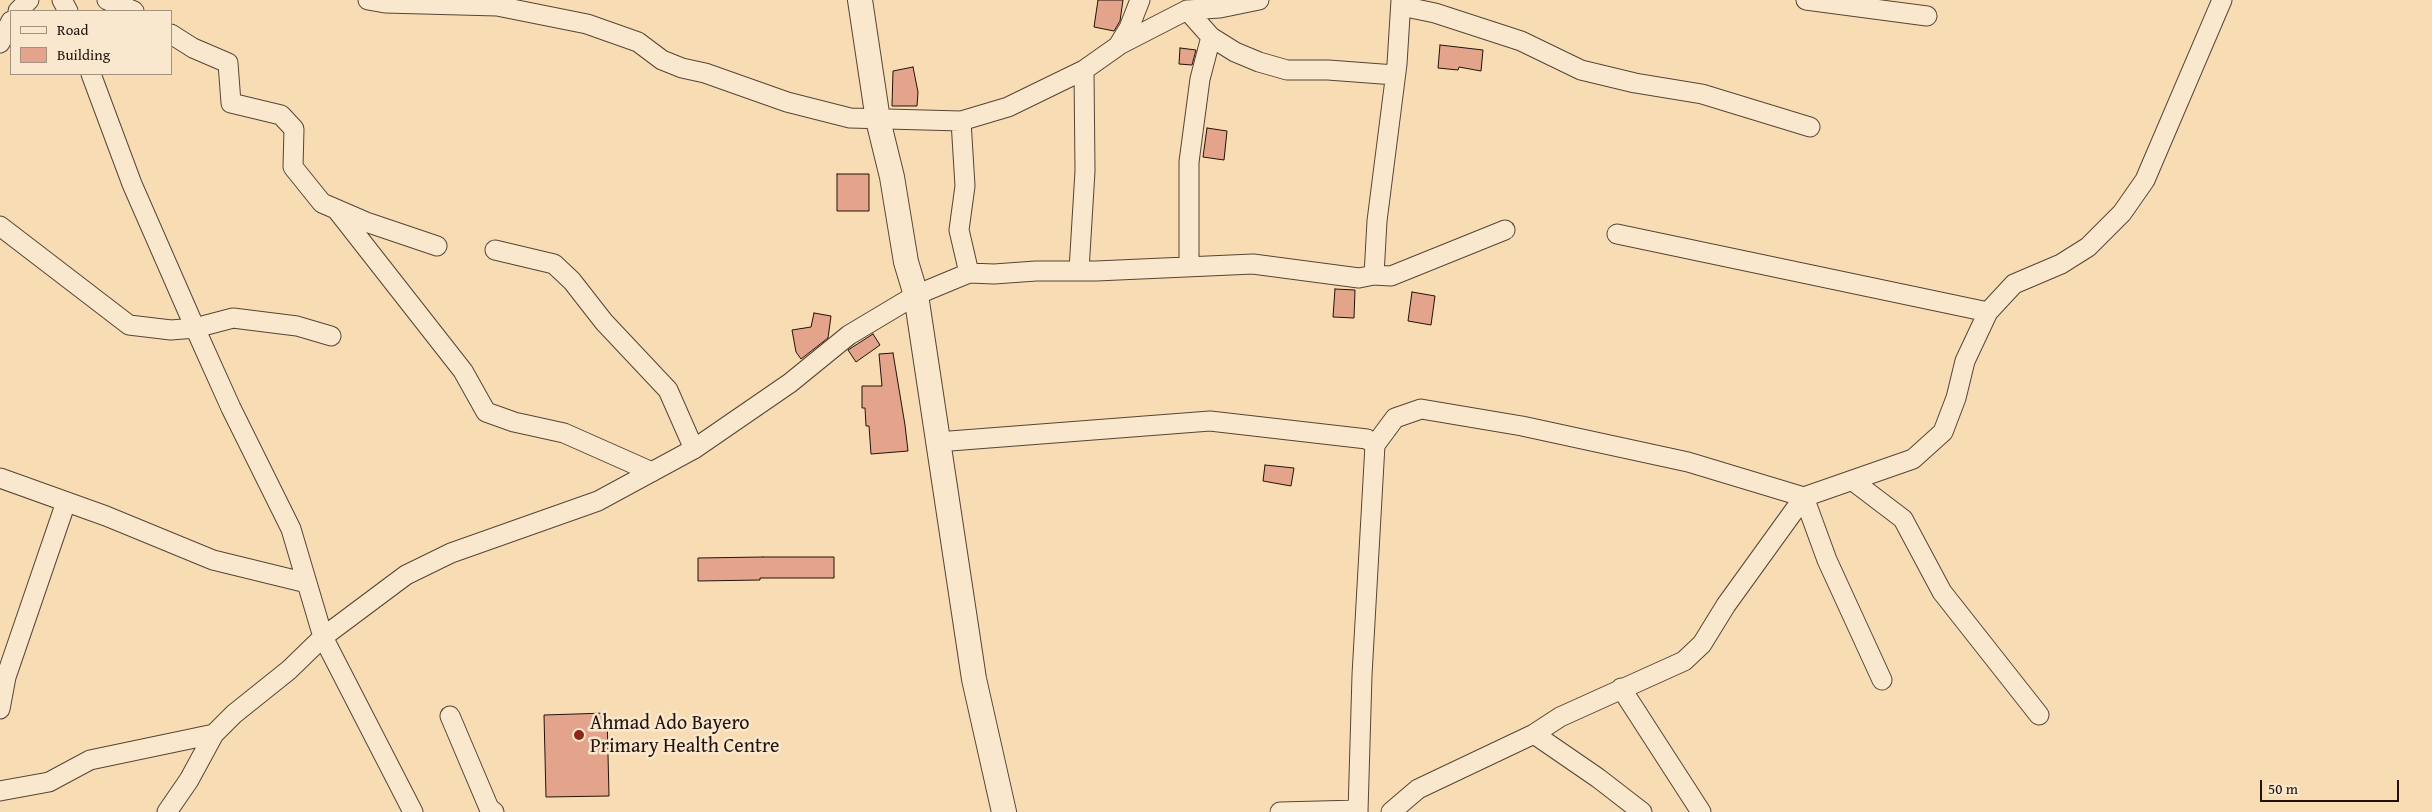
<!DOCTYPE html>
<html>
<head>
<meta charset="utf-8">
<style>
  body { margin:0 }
  #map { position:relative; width:2432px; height:812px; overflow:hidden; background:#f7dcb4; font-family:"Gentium Book Plus",serif }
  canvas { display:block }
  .legend { position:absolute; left:10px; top:10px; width:162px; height:65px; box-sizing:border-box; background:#fae8ce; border:1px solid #a49280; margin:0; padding:6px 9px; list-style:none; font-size:15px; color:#22120b }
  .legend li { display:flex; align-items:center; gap:10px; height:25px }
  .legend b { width:25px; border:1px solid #a49280 }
  .scale { position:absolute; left:2260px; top:780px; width:139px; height:22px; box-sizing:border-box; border:2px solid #22120b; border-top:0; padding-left:6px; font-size:15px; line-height:18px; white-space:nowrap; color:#22120b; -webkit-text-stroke:4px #fae8ce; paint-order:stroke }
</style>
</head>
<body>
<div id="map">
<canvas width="2432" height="812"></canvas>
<ul class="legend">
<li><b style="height:6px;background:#fae8ce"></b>Road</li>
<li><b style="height:14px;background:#e4a48b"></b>Building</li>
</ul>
<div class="scale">50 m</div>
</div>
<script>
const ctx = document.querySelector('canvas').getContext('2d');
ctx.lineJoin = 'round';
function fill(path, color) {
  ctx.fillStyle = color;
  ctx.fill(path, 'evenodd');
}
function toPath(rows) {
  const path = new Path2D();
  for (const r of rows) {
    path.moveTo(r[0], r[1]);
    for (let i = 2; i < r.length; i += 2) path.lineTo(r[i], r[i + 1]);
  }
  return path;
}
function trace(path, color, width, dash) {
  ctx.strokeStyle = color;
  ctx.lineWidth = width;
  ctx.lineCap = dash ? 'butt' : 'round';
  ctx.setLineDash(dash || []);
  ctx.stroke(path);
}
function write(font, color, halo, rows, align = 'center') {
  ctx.font = font + ' "Gentium Book Plus",serif';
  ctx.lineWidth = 5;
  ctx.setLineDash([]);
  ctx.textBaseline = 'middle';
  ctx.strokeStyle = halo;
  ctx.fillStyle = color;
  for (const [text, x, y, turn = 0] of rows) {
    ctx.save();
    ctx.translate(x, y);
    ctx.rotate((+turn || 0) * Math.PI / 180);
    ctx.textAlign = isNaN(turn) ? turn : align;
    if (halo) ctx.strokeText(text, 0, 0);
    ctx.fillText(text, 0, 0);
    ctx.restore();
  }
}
const building = toPath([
  [1098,0,1123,0,1120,21,1114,31,1094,27,1098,0],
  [1440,45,1483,50,1481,71,1459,67,1458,70,1438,68,1440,45],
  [1180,48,1196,50,1192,65,1179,64,1180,48],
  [913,67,918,92,917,106,892,106,893,71,913,67],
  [1207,128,1227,131,1224,160,1203,157,1207,128],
  [837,174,869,174,869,211,837,211,837,174],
  [1335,289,1355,290,1354,318,1333,317,1335,289],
  [1412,292,1435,296,1431,325,1408,321,1412,292],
  [814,313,831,316,828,338,801,359,796,352,792,330,811,327,814,313],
  [873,334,880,345,856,362,848,350,873,334],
  [893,353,905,425,908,451,871,454,869,426,866,426,865,408,862,408,862,386,882,386,879,354,893,353],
  [1265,465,1294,468,1291,486,1263,481,1265,465],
  [763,557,834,557,834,578,760,578,760,580,698,581,698,558,763,557],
  [607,713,609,796,546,797,544,715,607,713]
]);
fill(building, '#e4a48b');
trace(building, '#22120b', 1);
const minor = toPath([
  [62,0,68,11],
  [107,0,134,11],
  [368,0,385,3,497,6,587,24,638,42,662,60,682,68,705,73,787,102,850,118,961,121,1008,107,1084,70,1118,46,1129,28,1140,0],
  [1806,0,1927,16],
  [1401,6,1435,13,1521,41,1581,70,1635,83,1702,94,1810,127],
  [1187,10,1211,37,1235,52,1259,62,1287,70,1328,70,1395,75],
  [18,11,29,0],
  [171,34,193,48,228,63,231,103,281,115,294,129,293,167,322,203,366,222,437,246],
  [0,43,11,21],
  [1119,45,1187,10,1220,8,1259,0],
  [91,74,132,184,195,328,231,408,291,529,323,637,413,812],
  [961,121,965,186,959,230,969,273],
  [336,209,463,371,486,412,514,422,564,433,652,472],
  [0,226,129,325,171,330,195,328,233,318,297,326,331,336],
  [1617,234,1988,312],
  [495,250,554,264,572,281,604,322,668,390,694,449],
  [1189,267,1189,162,1200,79,1211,37],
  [1079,270,1085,171,1084,70],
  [1374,275,1377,221,1397,64,1401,0],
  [937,442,1210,421,1367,439,1375,445,1362,675,1358,812],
  [1375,445,1395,418,1421,409,1522,426,1688,462,1804,497,1827,560,1882,680],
  [0,478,106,516,213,560,307,583],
  [1853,481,1903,519,1942,592,2039,715],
  [1621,688,1701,812],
  [0,709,6,677,66,502],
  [450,716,489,808,494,812],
  [1534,734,1598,778,1642,812],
  [0,791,49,782,90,760,214,734],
  [167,812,189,780,214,734,234,714,289,670,323,637,406,575,451,553,598,501,694,449,790,383,849,335,916,295,969,273,994,274,1036,271,1096,271,1253,264,1359,278,1374,275,1391,276,1505,230],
  [1280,812,1358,810],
  [1391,812,1418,789,1534,734,1560,717,1684,661,1702,644,1726,605,1804,497,1913,459,1943,432,1956,398,1965,361,1988,312,2014,284,2061,264,2088,247,2122,213,2145,180,2222,0]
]);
const tertiary = toPath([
  [860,0,878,120,892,177,906,262,916,295,974,679,1004,812]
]);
trace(minor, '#574435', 21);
trace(tertiary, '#574435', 26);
trace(minor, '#fae8ce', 19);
trace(tertiary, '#fae8ce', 24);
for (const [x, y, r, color] of [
  [579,735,6,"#8f2418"]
]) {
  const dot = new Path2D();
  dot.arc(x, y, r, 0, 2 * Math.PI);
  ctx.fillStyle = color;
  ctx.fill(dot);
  trace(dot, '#fae8ce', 2);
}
write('20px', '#22120b', '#fae8ce', [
  ["Ahmad Ado Bayero",590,724],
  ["Primary Health Centre",590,747]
], 'left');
</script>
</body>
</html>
